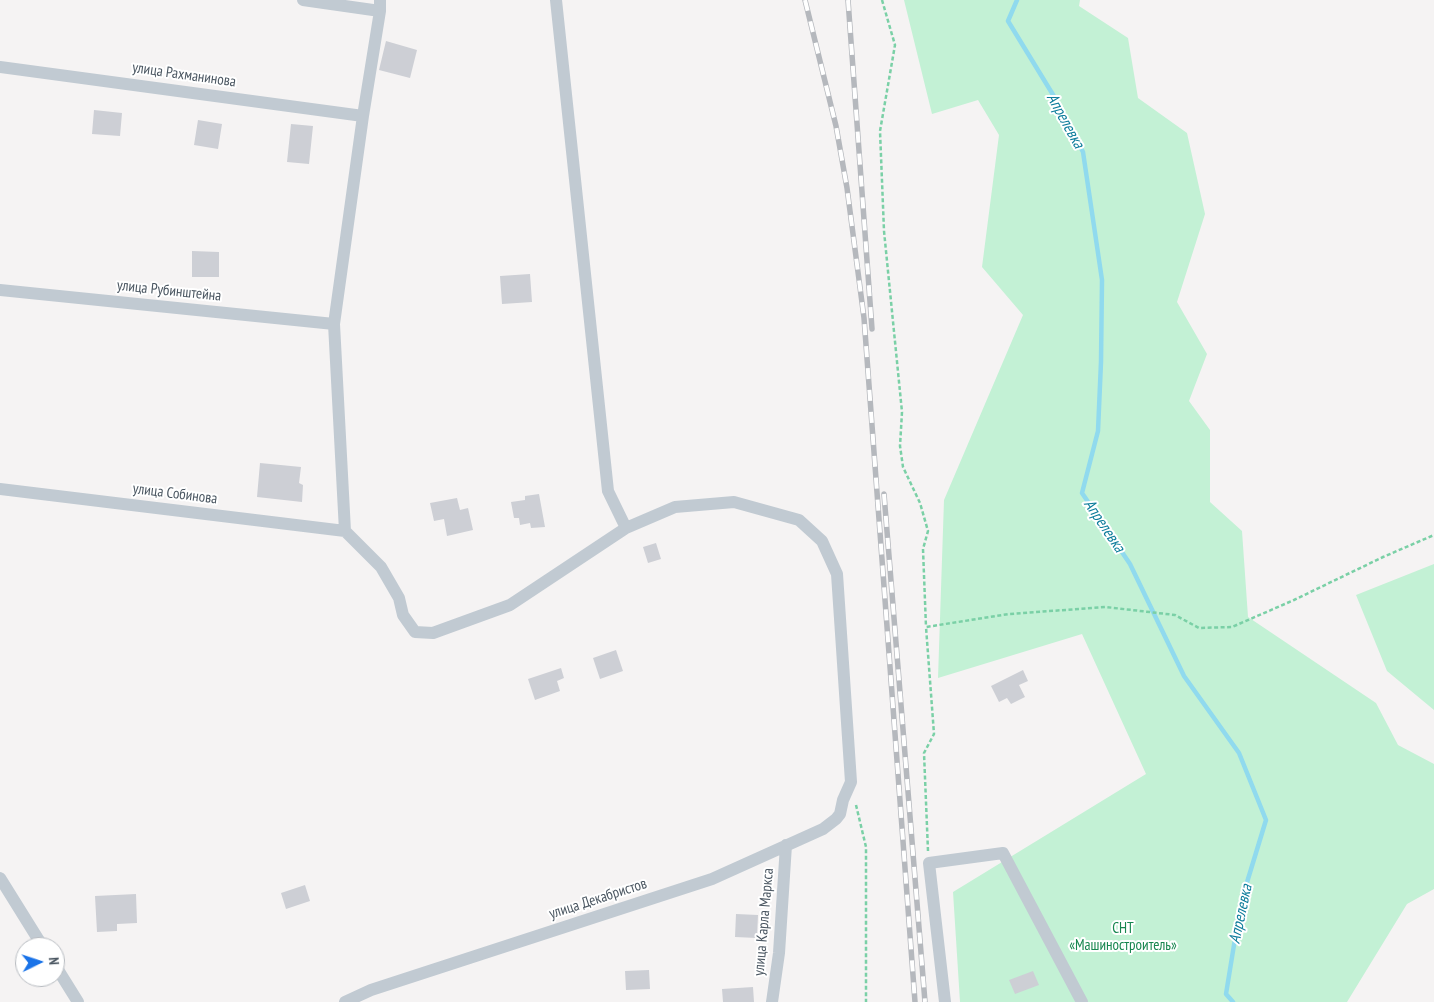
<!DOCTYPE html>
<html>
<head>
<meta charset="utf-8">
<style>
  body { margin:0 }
  #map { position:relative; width:1434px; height:1002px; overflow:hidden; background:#f5f3f3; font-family:"PT Sans Narrow",sans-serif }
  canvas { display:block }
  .north { position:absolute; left:15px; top:937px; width:50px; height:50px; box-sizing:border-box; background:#fff; border:1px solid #b7bbc0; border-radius:50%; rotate:86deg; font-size:14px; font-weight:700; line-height:20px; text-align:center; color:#4a5661 }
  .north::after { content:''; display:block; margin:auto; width:18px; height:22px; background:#1a73e8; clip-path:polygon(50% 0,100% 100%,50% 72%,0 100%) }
</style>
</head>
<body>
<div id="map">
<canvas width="1434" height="1002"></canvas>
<div class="north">N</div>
</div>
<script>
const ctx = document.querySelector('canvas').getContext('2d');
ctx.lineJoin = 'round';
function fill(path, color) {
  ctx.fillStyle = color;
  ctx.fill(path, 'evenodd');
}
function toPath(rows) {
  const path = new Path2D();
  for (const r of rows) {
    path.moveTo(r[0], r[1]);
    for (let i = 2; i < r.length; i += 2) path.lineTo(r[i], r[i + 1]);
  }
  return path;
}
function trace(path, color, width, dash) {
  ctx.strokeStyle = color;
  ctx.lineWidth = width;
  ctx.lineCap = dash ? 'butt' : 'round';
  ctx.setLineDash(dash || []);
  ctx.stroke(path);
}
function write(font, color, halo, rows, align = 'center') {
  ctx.font = font + ' "PT Sans Narrow",sans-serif';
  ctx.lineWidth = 4;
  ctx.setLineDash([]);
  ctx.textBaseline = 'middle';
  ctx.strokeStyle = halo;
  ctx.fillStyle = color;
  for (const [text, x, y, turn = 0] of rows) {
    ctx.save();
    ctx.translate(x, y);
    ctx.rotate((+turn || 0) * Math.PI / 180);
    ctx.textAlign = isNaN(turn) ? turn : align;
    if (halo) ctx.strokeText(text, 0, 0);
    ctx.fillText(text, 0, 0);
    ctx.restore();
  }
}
fill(toPath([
  [904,0,1080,0,1079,6,1128,38,1138,98,1187,133,1205,214,1177,302,1207,354,1189,401,1210,430,1210,502,1242,531,1248,617,1376,703,1398,745,1434,764,1434,889,1407,904,1347,1002,960,1002,953,892,1146,774,1082,634,938,678,944,500,1023,315,982,267,999,135,978,100,932,114],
  [1434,564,1434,710,1387,671,1356,595]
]), '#c3f1d5');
trace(toPath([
  [1017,0,1008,21,1055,98,1083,152,1102,280,1101,362,1098,431,1082,493,1130,564,1184,676,1239,753,1266,820,1241,902,1226,994,1233,1002]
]), '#90daee', 4.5);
fill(toPath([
  [386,41,417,50,410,78,379,70],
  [94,110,122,113,120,136,92,134],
  [198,120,222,124,218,149,194,145],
  [291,124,313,126,309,164,287,162],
  [192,251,219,252,219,277,192,277],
  [530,274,532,302,502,304,500,276],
  [260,463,301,467,299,483,303,485,302,502,257,497],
  [539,494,545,527,531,528,530,523,520,525,519,518,514,518,511,502,525,500,525,496],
  [457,498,460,510,468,508,473,530,447,536,444,519,434,521,430,503],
  [656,543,661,559,648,563,643,547],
  [616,650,623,671,600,679,593,658],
  [561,668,564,678,557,681,560,691,535,700,528,679],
  [1023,670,1028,681,1019,685,1025,697,1011,704,1007,698,999,702,991,686],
  [305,885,310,901,286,909,281,893],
  [136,894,137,923,117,924,117,931,97,932,95,896],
  [736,914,758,915,757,938,735,937],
  [649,970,650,989,626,990,625,971],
  [1033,971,1039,985,1015,994,1009,980],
  [753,987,754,1002,723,1002,722,989]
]), '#cdcfd5');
trace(toPath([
  [882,0,895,45,880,131,884,231,902,412,900,446,903,467,920,503,928,531,923,549,926,627],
  [856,805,866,847,866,1002],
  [928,851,924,753,934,734,926,627,1009,614,1106,607,1175,615,1199,628,1232,627,1294,600,1383,557,1434,535]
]), '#7ad0a6', 2.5, [4, 2.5]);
trace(toPath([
  [303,0,380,11],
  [556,0,608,491,626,528],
  [0,67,363,116],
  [0,290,334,324],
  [0,489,345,531],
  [0,878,43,947],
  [55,965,78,1002],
  [345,1002,371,990,712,879,823,829,836,819,840,814,843,800,851,782,837,574,822,541,799,520,734,502,675,507,626,528,510,605,433,633,415,632,403,615,399,598,381,567,345,531,334,324,363,116,380,11,380,0],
  [772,1002,779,953,786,845],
  [945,1002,929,863,1003,853,1082,1002]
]), '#c1cad2', 12);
const rail = toPath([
  [805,0,836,126,847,188,864,318,915,1002],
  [848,0,872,329],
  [884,494,925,1002]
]);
trace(rail, '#b5b8bd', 5.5);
trace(rail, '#fff', 4, [11]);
write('15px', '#4a5661', '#fff', [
  ["улица Рахманинова",184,75,8],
  ["улица Рубинштейна",169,291,6],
  ["улица Собинова",175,494,7],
  ["улица Декабристов",598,899,-18],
  ["улица Карла Маркса",764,922,-85]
]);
write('15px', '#17864f', '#fff', [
  ["СНТ",1123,929],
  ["«Машиностроитель»",1123,946]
]);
write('italic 16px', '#0c7c9b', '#fff', [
  ["Апрелевка",1065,121,61],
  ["Апрелевка",1104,526,56],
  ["Апрелевка",1241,914,-78]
]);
</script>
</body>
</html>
